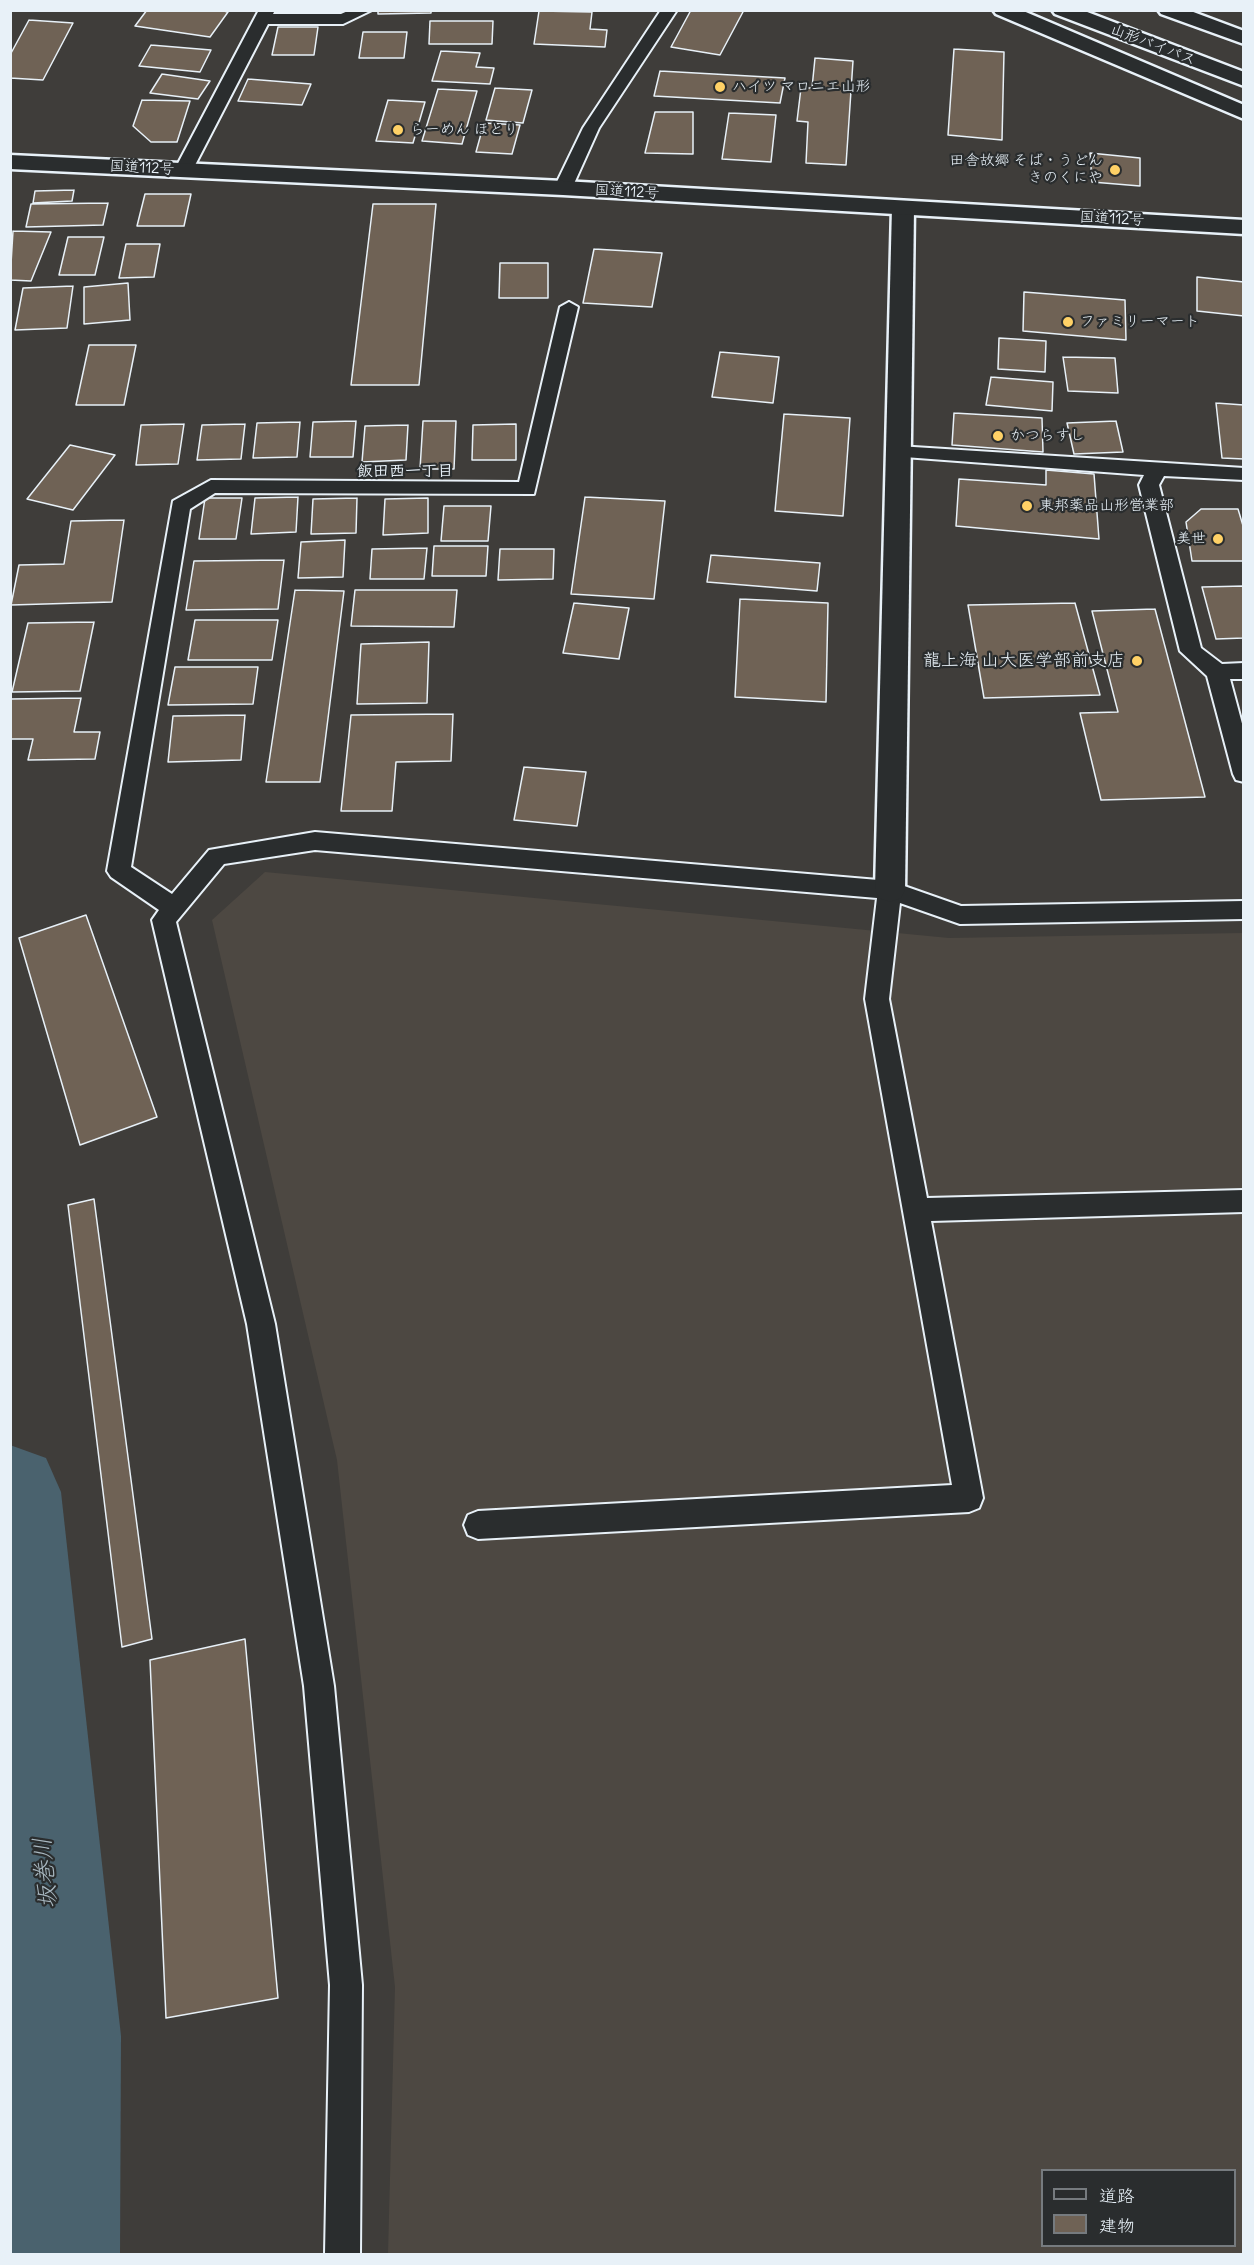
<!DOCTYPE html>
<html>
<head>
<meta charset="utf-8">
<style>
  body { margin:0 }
  #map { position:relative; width:1254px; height:2265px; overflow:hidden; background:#3f3d3a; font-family:Delius,"Klee One",sans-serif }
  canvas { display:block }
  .frame { position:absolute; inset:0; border:12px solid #e8f1f8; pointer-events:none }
  .legend { position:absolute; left:1041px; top:2169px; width:195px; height:78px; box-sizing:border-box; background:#2a2d2e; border:2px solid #767b7f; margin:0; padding:8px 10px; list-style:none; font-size:18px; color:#e8f1f8 }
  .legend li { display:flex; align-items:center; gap:12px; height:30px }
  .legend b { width:30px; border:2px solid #767b7f }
</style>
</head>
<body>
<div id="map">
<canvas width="1254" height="2265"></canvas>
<div class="frame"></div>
<ul class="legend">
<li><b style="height:8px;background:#2a2d2e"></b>道路</li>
<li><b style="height:16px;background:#6f6255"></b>建物</li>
</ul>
</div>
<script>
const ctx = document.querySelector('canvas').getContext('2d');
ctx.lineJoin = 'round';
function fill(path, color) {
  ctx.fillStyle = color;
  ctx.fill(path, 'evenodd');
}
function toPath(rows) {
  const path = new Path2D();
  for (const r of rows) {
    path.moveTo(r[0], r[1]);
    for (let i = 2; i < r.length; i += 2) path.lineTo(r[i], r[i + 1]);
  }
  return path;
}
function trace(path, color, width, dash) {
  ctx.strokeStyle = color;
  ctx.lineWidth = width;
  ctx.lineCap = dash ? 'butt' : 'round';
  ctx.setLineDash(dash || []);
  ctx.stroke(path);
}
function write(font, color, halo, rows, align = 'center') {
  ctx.font = font + ' Delius,"Klee One",sans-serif';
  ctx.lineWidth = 4.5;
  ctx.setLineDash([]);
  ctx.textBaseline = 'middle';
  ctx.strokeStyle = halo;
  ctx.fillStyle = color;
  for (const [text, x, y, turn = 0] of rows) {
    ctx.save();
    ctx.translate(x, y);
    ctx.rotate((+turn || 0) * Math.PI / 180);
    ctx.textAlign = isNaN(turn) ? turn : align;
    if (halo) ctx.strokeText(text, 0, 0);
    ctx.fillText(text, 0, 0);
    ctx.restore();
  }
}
fill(toPath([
  [265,872,949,938,1243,933,1243,2254,388,2254,395,1987,337,1460,212,920],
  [1042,2170,1234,2170,1234,2246,1042,2246]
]), '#4d4842');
fill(toPath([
  [10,1445,46,1458,61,1492,121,2036,120,2254,10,2254,10,1445]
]), '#4a626e');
const building = toPath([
  [147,10,219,10,228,12,210,37,135,26,147,10],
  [294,10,339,10,294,13,294,10],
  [378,10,431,10,431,13,378,14,378,10],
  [691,10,744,10,720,55,671,47,691,10],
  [539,11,592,12,590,29,607,30,605,47,534,44,539,11],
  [29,20,73,23,43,80,10,78,10,55,29,20],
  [430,21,493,21,492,44,429,44,430,21],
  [278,27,318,27,314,55,272,55,278,27],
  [363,32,407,32,404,58,359,58,363,32],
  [151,45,211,50,200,72,139,66,151,45],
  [954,49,1004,52,1002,140,948,135,954,49],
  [441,51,480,53,476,67,494,68,490,84,432,81,441,51],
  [815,58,853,61,846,165,806,163,808,122,797,121,801,88,812,88,815,58],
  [660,71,785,78,780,103,654,96,660,71],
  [162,74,210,81,198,99,150,93,162,74],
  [248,79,311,84,302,105,238,101,248,79],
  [495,88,532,90,523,123,486,120,495,88],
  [438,89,477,91,462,144,422,141,438,89],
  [142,100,190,101,177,142,151,142,133,126,142,100],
  [388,100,425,102,413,143,376,141,388,100],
  [655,112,693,112,693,154,645,153,655,112],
  [729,113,776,115,771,162,722,159,729,113],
  [484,123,520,125,512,154,476,152,484,123],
  [1090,153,1140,158,1140,186,1092,182,1090,153],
  [74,190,72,201,33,203,35,191,74,190],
  [145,194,191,194,184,226,137,226,145,194],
  [108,203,103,225,26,227,31,204,108,203],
  [373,204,436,204,419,385,351,385,373,204],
  [13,231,51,232,31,281,10,280,13,231],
  [68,237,104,237,95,275,59,275,68,237],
  [126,244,160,244,154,277,119,278,126,244],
  [594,249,662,253,652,307,583,303,594,249],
  [500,263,548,263,548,298,499,298,500,263],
  [1197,277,1244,282,1244,316,1197,311,1197,277],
  [128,283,130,320,84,324,84,287,128,283],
  [73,286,67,328,15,330,23,288,73,286],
  [1024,292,1125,300,1126,340,1023,331,1024,292],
  [999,338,1046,341,1045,372,998,369,999,338],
  [89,345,136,345,124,405,76,405,89,345],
  [720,352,779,357,773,403,712,397,720,352],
  [1063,357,1115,358,1118,393,1068,391,1063,357],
  [991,377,1053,382,1052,411,986,405,991,377],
  [1216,403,1244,405,1244,459,1222,458,1216,403],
  [954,413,1042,418,1043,452,952,445,954,413],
  [784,414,850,418,843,516,775,511,784,414],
  [356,421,353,457,310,457,313,422,356,421],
  [423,421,456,421,454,469,420,469,423,421],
  [1116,421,1123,452,1074,454,1067,423,1116,421],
  [300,422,297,457,253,458,257,423,300,422],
  [184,424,178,464,136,465,141,425,184,424],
  [245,424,241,459,197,460,202,425,245,424],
  [516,424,516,460,472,460,473,425,516,424],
  [408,425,406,460,362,462,365,426,408,425],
  [70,445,115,455,73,510,27,499,70,445],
  [1046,470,1094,474,1099,539,956,526,959,479,1046,485,1046,470],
  [298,497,296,532,251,534,255,498,298,497],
  [585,497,665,501,654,599,571,594,585,497],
  [205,498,242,498,236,539,199,539,205,498],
  [357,498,356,533,311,534,313,499,357,498],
  [428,498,428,533,383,535,385,499,428,498],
  [444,506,491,506,488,541,441,541,444,506],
  [1201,509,1238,509,1244,529,1244,561,1192,561,1186,522,1201,509],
  [124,520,112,602,11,605,19,565,64,564,71,521,124,520],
  [345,540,343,577,298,578,301,542,345,540],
  [434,546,488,546,486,576,432,576,434,546],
  [427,548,424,579,370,579,372,549,427,548],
  [500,549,554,549,553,579,498,580,500,549],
  [711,555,820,563,817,591,707,582,711,555],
  [284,560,278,609,186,610,194,561,284,560],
  [1244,586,1244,638,1216,639,1202,587,1244,586],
  [295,590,344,591,320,782,266,782,295,590],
  [355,590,457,590,454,627,351,626,355,590],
  [740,599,828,603,826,702,735,697,740,599],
  [574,603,629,608,619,659,563,653,574,603],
  [1075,603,1100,695,984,698,968,605,1075,603],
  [1155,609,1205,797,1101,800,1080,713,1118,712,1092,611,1155,609],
  [195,620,278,620,272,660,188,660,195,620],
  [94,622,80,691,12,692,28,623,94,622],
  [429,642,427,703,357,704,361,644,429,642],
  [175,667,258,667,253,704,168,705,175,667],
  [81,698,74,732,100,732,95,759,28,760,33,739,10,739,10,699,81,698],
  [453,714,451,761,396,762,392,811,341,811,351,715,453,714],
  [245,715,241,760,168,762,173,716,245,715],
  [524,767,586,772,577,826,514,820,524,767],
  [86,915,157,1117,80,1145,19,938,86,915],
  [94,1199,152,1639,122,1647,68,1205,94,1199],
  [245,1639,278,1998,166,2018,150,1660,245,1639]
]);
fill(building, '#6f6255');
trace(building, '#e8f1f8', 1.5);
const lane = toPath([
  [259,10,275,10,273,14,341,14,350,10,372,10,343,24,268,24,193,169,184,174,178,173,175,169,259,10],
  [661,10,677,10,599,128,572,188,569,192,557,192,554,188,583,128,661,10],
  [569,302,578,307,534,494,215,493,190,509,131,867,172,894,209,850,315,832,890,881,961,906,1244,901,1244,919,960,924,900,903,889,999,927,1198,1244,1190,1244,1212,931,1221,983,1498,979,1508,969,1512,478,1539,468,1535,464,1525,468,1515,478,1511,952,1485,865,999,877,898,315,850,224,864,176,922,275,1324,334,1686,362,1985,360,2254,325,2254,330,1985,304,1686,247,1324,152,920,159,910,111,877,107,871,173,501,211,480,519,482,560,307,569,302],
  [898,446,1244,468,1244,480,1164,476,1159,485,1201,648,1222,664,1244,663,1244,679,1230,679,1244,731,1244,782,1236,780,1233,774,1207,676,1180,651,1139,485,1144,475,891,456,888,452,891,448,898,446]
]);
const secondary = toPath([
  [903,201,911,203,914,208,905,890,901,898,890,902,879,898,875,890,892,208,895,203,903,201]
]);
const highway = toPath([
  [993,10,1021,10,1244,105,1244,119,996,14,993,10],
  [1052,10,1082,10,1244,72,1244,86,1055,14,1052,10],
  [1158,10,1188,10,1244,31,1244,44,1161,14,1158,10],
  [10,155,563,181,1244,220,1244,234,563,195,10,169,10,155]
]);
trace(lane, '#e8f1f8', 4);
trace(secondary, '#e8f1f8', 5);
trace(highway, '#e8f1f8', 5);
fill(lane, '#2a2d2e');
fill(secondary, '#2a2d2e');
fill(highway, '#2a2d2e');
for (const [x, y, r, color] of [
  [720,87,6,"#ffd166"],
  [398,130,6,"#ffd166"],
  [1115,170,6,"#ffd166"],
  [1068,322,6,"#ffd166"],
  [998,436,6,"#ffd166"],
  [1027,506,6,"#ffd166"],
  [1218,539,6,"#ffd166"],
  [1137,661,6,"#ffd166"]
]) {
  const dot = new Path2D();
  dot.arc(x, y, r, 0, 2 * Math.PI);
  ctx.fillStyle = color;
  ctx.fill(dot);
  trace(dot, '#2a2d2e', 2);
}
write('15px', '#e8f1f8', '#2a2d2e', [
  ["山形バイパス",1153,45,21],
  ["国道112号",142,168,3],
  ["国道112号",627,192,3],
  ["国道112号",1112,219,3]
]);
write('15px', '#e8f1f8', '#2a2d2e', [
  ["ハイツ マロニエ山形",732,87],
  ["らーめん ほとり",410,130],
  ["田舎故郷 そば・うどん",1103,161,"right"],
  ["きのくにや",1103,178,"right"],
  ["ファミリーマート",1080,322],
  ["かつらすし",1010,436],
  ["東邦薬品山形営業部",1039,506],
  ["美世",1206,539,"right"]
], 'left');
write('bold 16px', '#e8f1f8', '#2a2d2e', [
  ["飯田西一丁目",405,471]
]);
write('18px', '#e8f1f8', '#2a2d2e', [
  ["龍上海 山大医学部前支店",1125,661]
], 'right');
write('italic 24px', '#a9b8c1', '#2a2d2e', [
  ["坂巻川",46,1873,-95]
]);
</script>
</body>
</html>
